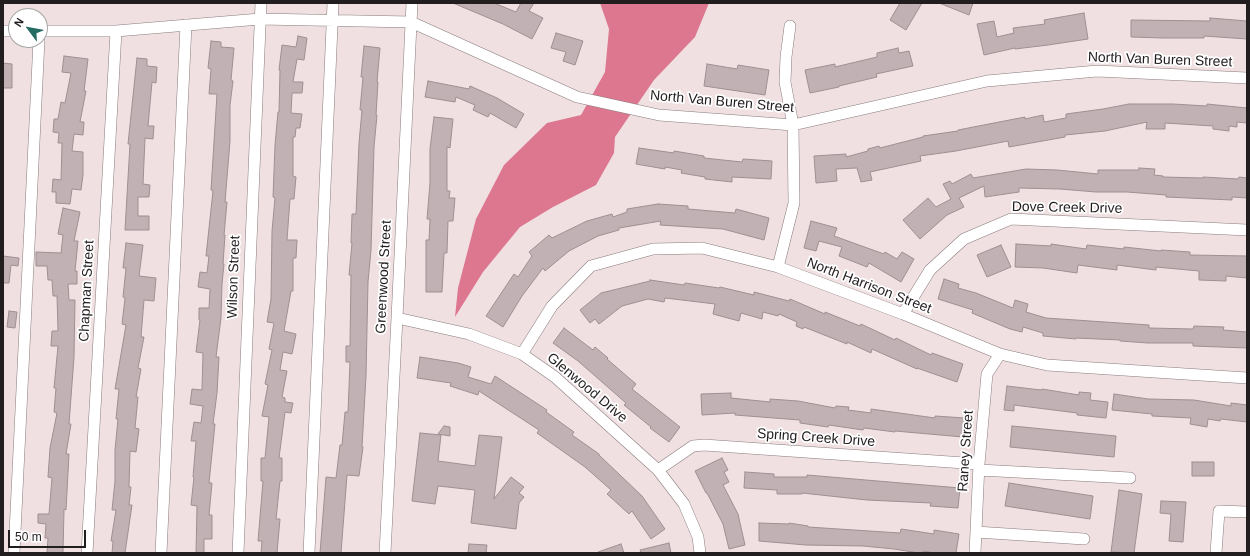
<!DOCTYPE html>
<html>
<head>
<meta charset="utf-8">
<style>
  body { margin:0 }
  #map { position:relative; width:1250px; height:556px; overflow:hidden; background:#f0e0e2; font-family:Helvetica,sans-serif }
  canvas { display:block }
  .frame { position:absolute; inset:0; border:4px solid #221d1e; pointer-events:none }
  .north { position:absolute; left:8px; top:8px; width:40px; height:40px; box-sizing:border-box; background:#fff; border:1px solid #a7a5a5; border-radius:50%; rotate:302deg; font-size:11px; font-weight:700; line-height:16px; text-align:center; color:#221d1e }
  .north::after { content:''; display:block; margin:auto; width:14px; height:18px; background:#246b61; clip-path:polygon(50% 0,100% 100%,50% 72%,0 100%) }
  .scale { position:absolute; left:8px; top:530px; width:78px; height:18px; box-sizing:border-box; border:2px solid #221d1e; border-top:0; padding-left:5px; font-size:12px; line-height:14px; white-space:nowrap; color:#221d1e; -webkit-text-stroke:3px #fff; paint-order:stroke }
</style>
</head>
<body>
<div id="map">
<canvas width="1250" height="556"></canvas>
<div class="frame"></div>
<div class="north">N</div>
<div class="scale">50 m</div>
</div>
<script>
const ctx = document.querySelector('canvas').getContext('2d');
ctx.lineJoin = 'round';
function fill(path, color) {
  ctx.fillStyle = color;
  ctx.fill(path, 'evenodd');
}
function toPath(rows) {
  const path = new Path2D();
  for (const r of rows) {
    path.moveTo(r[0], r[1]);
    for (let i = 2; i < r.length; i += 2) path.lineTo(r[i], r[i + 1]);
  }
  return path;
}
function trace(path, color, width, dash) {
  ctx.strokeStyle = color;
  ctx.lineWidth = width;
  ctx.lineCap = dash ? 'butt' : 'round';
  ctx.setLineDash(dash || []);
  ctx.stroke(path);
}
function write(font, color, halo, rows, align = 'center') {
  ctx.font = font + ' Helvetica,sans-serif';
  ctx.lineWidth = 3.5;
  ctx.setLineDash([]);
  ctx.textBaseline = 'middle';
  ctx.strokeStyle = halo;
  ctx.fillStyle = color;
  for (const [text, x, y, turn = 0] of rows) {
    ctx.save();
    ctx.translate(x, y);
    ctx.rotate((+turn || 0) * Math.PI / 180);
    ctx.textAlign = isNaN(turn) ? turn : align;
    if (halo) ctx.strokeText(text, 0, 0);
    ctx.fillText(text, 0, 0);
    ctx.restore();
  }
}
fill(toPath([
  [600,3,709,3,695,37,654,80,615,137,614,153,596,185,553,207,520,227,483,272,455,317,458,288,476,219,504,165,547,123,581,115,605,72,609,29]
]), '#dd778f');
const building = toPath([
  [453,3,494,3,516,12,521,3,534,3,529,11,543,18,532,39,503,24,453,3],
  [900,3,922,3,906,30,890,20,900,3],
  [939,3,973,3,969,15,939,3],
  [1084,13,1088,39,1048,45,1015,49,1015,48,984,55,977,24,994,21,997,37,1014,33,1013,28,1045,24,1044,20,1084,13],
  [1210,18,1247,21,1247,39,1204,36,1204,38,1163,38,1131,37,1131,20,1210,21,1210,18],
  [556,33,583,41,575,65,563,61,566,52,551,48,556,33],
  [298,36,307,38,304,60,297,59,293,82,303,82,302,93,292,93,291,113,302,114,300,128,296,128,295,137,293,137,293,176,296,177,294,199,290,199,287,240,297,240,296,258,293,258,293,291,291,291,284,331,296,334,292,354,283,352,280,370,287,371,282,397,285,398,285,402,293,403,291,413,285,412,279,458,282,458,282,481,280,481,276,519,280,519,277,553,261,553,262,541,258,541,263,481,261,481,261,458,265,458,269,417,262,416,268,385,265,384,272,350,269,349,274,323,267,322,271,299,272,231,275,198,273,197,275,145,278,112,279,112,280,70,279,70,282,45,296,47,298,36],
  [211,41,221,42,221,47,234,48,231,80,233,81,230,105,230,141,225,202,227,202,224,235,225,235,223,264,224,264,222,284,221,318,216,357,219,357,217,393,213,424,215,424,209,483,212,483,209,515,212,515,212,539,204,539,204,553,196,553,197,506,191,505,194,477,193,477,196,441,191,441,194,422,201,423,203,406,190,404,192,389,202,390,203,353,196,352,200,320,199,320,199,308,209,308,210,289,198,287,200,272,207,273,209,256,206,256,213,191,211,190,217,94,209,94,211,69,208,68,211,41],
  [364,46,380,48,377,82,378,82,376,115,377,115,374,147,371,250,368,282,366,376,362,447,363,447,359,476,347,475,341,553,320,553,326,477,336,478,340,445,342,445,345,412,348,412,350,362,346,362,346,346,350,346,351,275,349,275,352,243,351,243,352,214,356,214,359,143,362,110,360,110,363,77,361,77,364,46],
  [898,48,899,53,909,51,913,66,876,74,877,77,839,86,839,87,810,93,805,70,835,64,835,67,877,57,877,53,898,48],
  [64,56,88,59,84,91,86,91,80,122,84,122,83,135,74,134,72,151,83,152,83,175,81,190,72,189,70,204,56,203,56,192,52,192,53,179,61,180,62,143,58,143,59,133,53,132,54,119,58,119,61,102,65,103,71,73,62,72,64,56],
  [137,58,147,59,147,66,157,67,156,83,152,82,148,126,154,126,153,139,145,138,143,184,150,185,149,197,138,197,138,216,149,216,149,230,125,230,130,144,128,144,137,58],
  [3,63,12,64,12,88,3,88,3,63],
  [707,64,737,69,738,65,769,70,765,95,704,86,707,64],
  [428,81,469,89,470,86,497,98,524,114,516,128,490,113,488,117,473,110,475,105,456,97,455,102,425,97,428,81],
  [1129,104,1173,104,1207,106,1207,104,1247,108,1247,123,1237,122,1237,127,1229,126,1229,131,1213,129,1213,126,1165,123,1165,129,1146,129,1147,122,1105,131,1065,135,1065,137,1009,147,1008,141,956,151,920,156,921,161,870,172,872,180,861,182,857,168,836,169,837,181,816,183,814,156,846,154,846,157,868,151,868,149,879,146,880,148,923,137,923,136,958,131,958,130,1025,117,1025,119,1043,115,1044,122,1066,118,1066,114,1103,109,1129,104],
  [434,117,453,119,450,148,447,147,447,191,450,191,449,198,455,198,453,221,448,221,447,253,444,253,442,292,426,292,426,240,429,240,430,219,427,219,430,183,430,149,434,117],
  [639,148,674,153,674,151,704,156,704,158,742,162,743,159,772,161,771,179,732,177,732,182,705,179,705,177,681,173,682,170,665,167,665,169,636,164,639,148],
  [1139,168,1155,169,1154,175,1163,176,1163,177,1203,178,1203,177,1238,179,1239,177,1247,178,1247,198,1232,197,1232,200,1166,197,1166,195,1127,192,1096,192,1060,189,1019,188,1019,192,985,197,984,186,959,198,964,207,947,215,920,239,903,220,928,198,936,207,951,199,943,184,950,181,952,184,971,174,973,178,1026,169,1057,170,1098,174,1098,170,1139,170,1139,168],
  [658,204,688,206,688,209,735,213,736,209,769,218,764,240,723,229,660,225,661,221,619,228,619,230,598,236,569,251,545,271,543,268,522,296,503,327,486,316,514,274,518,277,532,256,529,252,549,235,552,238,587,221,612,214,613,217,627,212,627,209,658,204],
  [63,208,80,212,74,241,78,241,75,271,77,271,77,284,68,284,69,300,75,300,74,357,69,424,71,424,66,454,69,454,66,510,64,509,63,553,47,553,48,538,45,538,46,524,38,523,38,514,49,514,52,478,48,477,50,448,57,413,54,412,56,388,54,388,58,346,51,346,52,331,58,331,57,296,53,296,52,280,48,280,47,266,36,266,36,252,61,253,63,235,58,234,63,208],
  [811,221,837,228,834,236,884,254,885,252,897,259,902,252,914,259,901,282,869,263,867,267,839,256,842,247,819,241,816,251,804,248,811,221],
  [126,243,143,245,139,276,156,278,154,301,144,300,141,337,144,337,138,368,141,369,136,397,138,397,135,428,139,429,136,452,130,451,129,487,131,487,129,505,132,505,125,553,112,553,113,541,111,541,116,510,112,510,115,481,115,450,118,419,116,419,119,389,115,389,126,325,122,324,125,298,123,297,126,268,123,268,126,243],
  [1016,244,1051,246,1051,244,1086,249,1087,245,1124,249,1124,247,1161,251,1161,250,1190,252,1190,255,1247,256,1247,278,1226,276,1226,281,1199,280,1199,271,1156,267,1156,270,1117,265,1117,270,1078,265,1077,273,1043,268,1015,267,1016,244],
  [1001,245,1011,267,987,277,977,255,1001,245],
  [3,256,19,258,18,266,11,265,9,283,3,283,3,256],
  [944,279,959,284,958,288,976,293,1013,308,1015,300,1028,304,1026,312,1046,318,1149,325,1149,328,1193,329,1194,326,1224,327,1223,330,1247,332,1247,348,1193,346,1193,343,1148,343,1120,341,1120,340,1076,338,1076,339,1043,336,1043,333,1023,327,1022,332,1010,329,972,313,973,310,938,299,944,279],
  [650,280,684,285,685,283,719,288,720,287,754,295,754,292,789,301,790,299,825,314,825,312,860,326,861,324,895,340,896,338,931,355,932,353,963,364,957,382,917,368,917,369,872,349,871,353,847,342,847,344,804,327,803,329,796,326,797,322,779,314,778,316,763,312,762,319,741,313,739,321,713,314,715,304,665,298,664,302,648,299,622,306,599,324,595,319,590,323,580,310,601,293,650,281,650,280],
  [9,311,17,312,15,328,7,327,9,311],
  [564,328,593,350,595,347,608,358,607,359,636,384,632,389,680,427,669,442,650,428,651,427,624,405,626,403,578,361,553,343,564,328],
  [420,357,458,363,471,367,468,377,491,384,495,376,547,410,546,412,574,432,572,435,599,454,599,455,642,496,665,529,651,539,632,511,629,514,607,494,611,490,585,467,537,433,539,430,479,391,478,395,450,386,451,383,417,378,420,357],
  [1007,386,1041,390,1042,389,1079,395,1079,392,1091,393,1090,400,1108,402,1106,418,1077,415,1077,413,1014,405,1014,411,1004,410,1007,386],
  [731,393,731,398,770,402,770,399,798,401,835,408,836,406,849,407,848,410,871,413,871,409,935,418,935,416,965,418,963,437,895,431,895,432,864,428,863,430,829,425,828,427,800,423,800,420,735,415,735,413,702,415,701,394,731,393],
  [1114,394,1148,399,1194,400,1231,406,1231,403,1247,405,1247,422,1221,419,1220,421,1208,419,1207,427,1190,424,1191,418,1152,416,1152,414,1112,410,1114,394],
  [444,426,450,427,450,436,438,434,444,426],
  [1012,426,1116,436,1114,457,1010,447,1012,426],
  [420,433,441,435,438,461,475,466,479,435,502,437,494,499,511,477,524,487,519,493,524,497,519,503,516,529,471,523,475,490,438,486,435,504,412,501,420,433],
  [722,458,728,470,724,472,729,482,723,485,738,514,745,545,729,549,723,524,707,493,706,493,695,471,722,458],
  [1192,462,1214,462,1214,476,1192,476,1192,462],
  [745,472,774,474,774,477,807,477,807,475,960,488,958,508,930,506,931,503,867,500,802,493,802,494,777,494,777,490,744,488,745,472],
  [1009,483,1093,496,1090,519,1005,506,1009,483],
  [1119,490,1142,494,1134,553,1111,552,1119,490],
  [1161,501,1186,502,1183,542,1169,541,1171,514,1160,513,1161,501],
  [759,523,789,524,789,523,808,526,808,527,900,533,901,529,934,534,934,530,959,534,956,553,935,553,923,551,922,553,919,553,894,549,863,546,806,545,759,541,759,523],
  [669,543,671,553,641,553,640,550,669,543],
  [469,544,487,545,486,553,468,553,469,544],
  [621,544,624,553,598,553,598,552,621,544]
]);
fill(building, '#c1b1b4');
trace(building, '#9e8f92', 1);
const minor = toPath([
  [3,31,16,31],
  [40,31,116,31,260,19,411,22,577,97,659,115,793,125,987,81,1097,71,1247,78],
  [778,267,794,203,793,125,785,82,786,57,790,26],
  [903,314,930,270,964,239,1011,219,1247,230],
  [397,318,469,334,522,354,555,377,658,470,684,504,698,537,700,553],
  [522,354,552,306,591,266,653,249,702,248,778,267,903,314,1000,354,1047,365,1247,378],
  [658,470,693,446,704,445,979,464],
  [979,470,1130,478],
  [976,532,1084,539],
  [14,553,39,40],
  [87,553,116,31],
  [161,553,186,25],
  [238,553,261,3],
  [309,553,333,3],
  [385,553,397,318,412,3],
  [975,553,979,464,987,374,1000,354],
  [1216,553,1219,511,1247,512]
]);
trace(minor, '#897b7d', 12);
trace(minor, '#fff', 11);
write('14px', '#221d1e', '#fff', [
  ["North Van Buren Street",1160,60,2],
  ["North Van Buren Street",722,102,5],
  ["Dove Creek Drive",1067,208,1],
  ["Wilson Street",234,277,-88],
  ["Greenwood Street",384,277,-87],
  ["North Harrison Street",869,286,21],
  ["Chapman Street",87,291,-87],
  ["Glenwood Drive",587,388,40],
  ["Spring Creek Drive",816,438,4],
  ["Raney Street",966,451,-86]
]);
</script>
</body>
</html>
